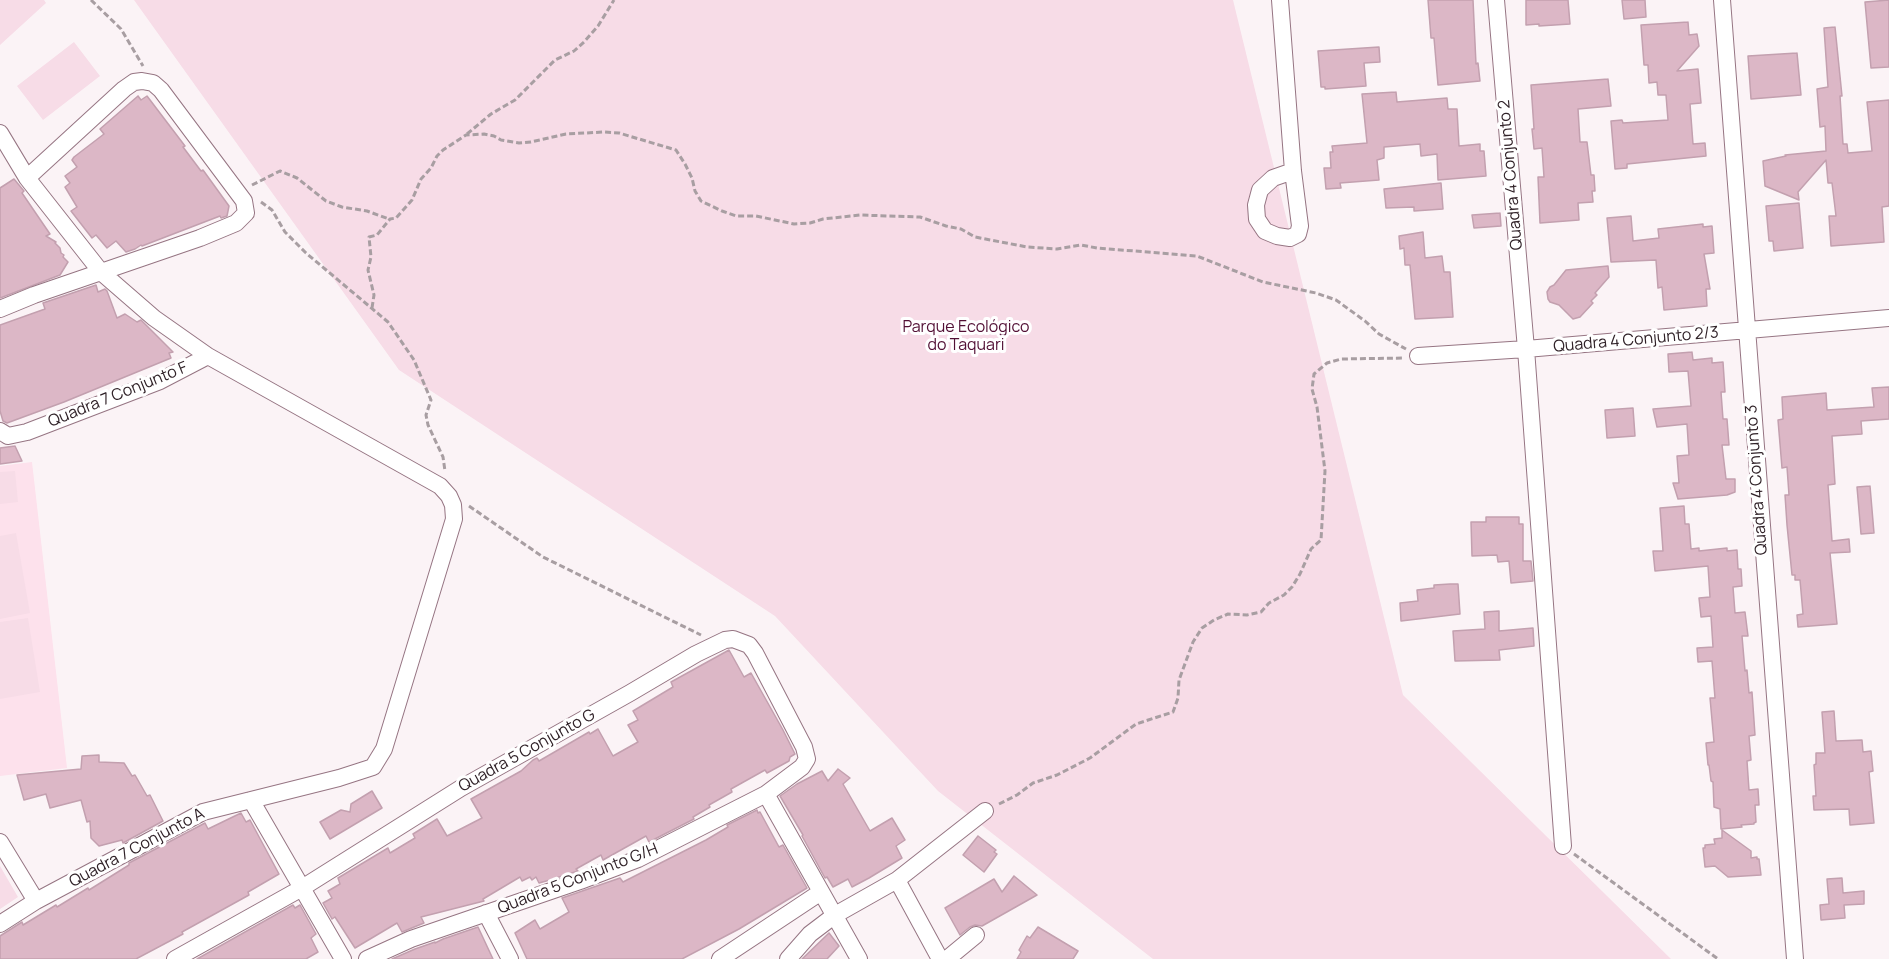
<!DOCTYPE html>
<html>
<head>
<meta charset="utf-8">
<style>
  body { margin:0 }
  canvas { display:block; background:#fbf3f6 }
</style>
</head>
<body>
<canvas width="1889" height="959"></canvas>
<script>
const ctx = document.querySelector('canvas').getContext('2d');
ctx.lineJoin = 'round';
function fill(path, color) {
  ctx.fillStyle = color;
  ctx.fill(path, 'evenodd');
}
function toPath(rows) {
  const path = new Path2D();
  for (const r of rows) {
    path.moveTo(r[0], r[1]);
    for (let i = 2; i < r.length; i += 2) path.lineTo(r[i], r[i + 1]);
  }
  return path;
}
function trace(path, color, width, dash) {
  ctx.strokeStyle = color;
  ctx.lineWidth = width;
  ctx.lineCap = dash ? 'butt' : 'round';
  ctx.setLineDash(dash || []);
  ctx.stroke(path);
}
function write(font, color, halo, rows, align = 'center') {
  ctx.font = font + ' Manrope,sans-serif';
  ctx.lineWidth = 6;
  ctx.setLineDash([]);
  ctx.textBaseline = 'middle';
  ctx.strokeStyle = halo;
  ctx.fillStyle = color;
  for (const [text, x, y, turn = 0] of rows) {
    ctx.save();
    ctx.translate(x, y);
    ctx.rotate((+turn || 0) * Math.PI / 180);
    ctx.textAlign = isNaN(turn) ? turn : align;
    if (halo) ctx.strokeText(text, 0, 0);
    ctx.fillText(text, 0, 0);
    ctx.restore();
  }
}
fill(toPath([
  [32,462,67,768,0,776,0,466]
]), '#fde1ec');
fill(toPath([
  [0,0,44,0,46,3,0,45],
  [134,0,1233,0,1403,695,1671,959,1153,959,938,791,775,616,399,370],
  [74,42,100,76,43,120,17,86],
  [15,471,18,502,0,504,0,472],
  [16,533,30,613,0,619,0,536],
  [28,618,40,692,0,699,0,622],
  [0,866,18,897,0,909]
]), '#f7dce7');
const building = toPath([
  [1428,0,1473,0,1476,64,1478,63,1480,81,1438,85,1434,38,1431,38,1428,0],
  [1526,0,1568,0,1570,24,1539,26,1539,24,1526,25,1526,0],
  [1622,0,1645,0,1646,17,1624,19,1622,0],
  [1889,0,1889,67,1871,68,1865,2,1889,0],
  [1688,22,1689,35,1697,34,1699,46,1677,71,1698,69,1701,103,1690,104,1693,144,1705,143,1706,156,1627,164,1627,168,1615,169,1611,121,1622,120,1623,123,1668,120,1666,95,1658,95,1657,82,1649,83,1648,65,1644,65,1641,25,1688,22],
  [1835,27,1842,96,1840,96,1843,144,1847,144,1848,153,1872,151,1867,102,1889,100,1889,206,1882,207,1884,242,1831,246,1829,216,1836,216,1832,183,1828,183,1826,160,1798,192,1799,200,1765,186,1763,161,1786,156,1785,155,1826,151,1825,126,1820,127,1817,89,1828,87,1824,28,1835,27],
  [1379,47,1380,62,1364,63,1366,86,1325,89,1325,87,1321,87,1318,51,1379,47],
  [1797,53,1801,95,1751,99,1748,56,1797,53],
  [1608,79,1611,106,1578,109,1580,142,1587,142,1591,175,1594,175,1595,191,1592,191,1593,202,1578,203,1579,220,1540,223,1538,177,1544,177,1542,148,1534,149,1532,129,1534,129,1531,85,1608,79],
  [1396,92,1397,102,1447,98,1448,109,1457,109,1459,146,1480,144,1480,151,1484,151,1486,176,1438,180,1437,154,1421,156,1420,144,1384,147,1384,158,1377,160,1379,180,1340,183,1341,188,1326,189,1324,168,1331,168,1330,152,1333,152,1332,146,1367,143,1362,94,1396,92],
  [138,96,141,100,147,96,185,146,183,147,201,171,203,170,229,206,227,216,221,218,220,216,142,246,141,245,135,249,126,252,116,241,107,248,96,235,92,238,71,211,77,207,65,187,70,183,65,176,77,167,72,160,74,157,104,134,100,129,138,96],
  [14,179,24,191,22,193,50,234,46,236,56,242,55,243,60,248,61,253,64,255,63,257,68,262,60,275,0,298,0,188,14,179],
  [1441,183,1443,209,1414,211,1414,207,1386,208,1384,189,1441,183],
  [1799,203,1803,248,1774,251,1773,241,1769,241,1766,206,1799,203],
  [1500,213,1501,226,1474,228,1472,215,1500,213],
  [1631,216,1633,241,1659,238,1658,229,1703,224,1703,227,1712,226,1714,253,1704,254,1710,289,1706,289,1707,306,1664,310,1662,287,1658,288,1656,260,1611,262,1607,218,1631,216],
  [1423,232,1425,258,1442,256,1444,272,1450,272,1453,317,1415,319,1410,265,1405,265,1404,248,1400,249,1399,236,1423,232],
  [1608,266,1609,277,1595,293,1597,295,1591,301,1593,303,1580,317,1573,319,1559,305,1550,302,1548,299,1547,292,1550,287,1554,285,1566,270,1608,266],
  [96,285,98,292,105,289,107,291,117,318,125,314,137,322,141,320,173,352,169,353,171,358,64,402,7,423,3,421,0,411,0,325,45,309,43,303,96,285],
  [1692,352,1693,360,1712,358,1712,363,1723,362,1725,392,1721,392,1723,419,1727,419,1729,445,1722,445,1726,479,1735,479,1735,492,1727,495,1678,499,1673,483,1679,483,1677,456,1689,455,1687,424,1657,427,1653,409,1691,406,1688,371,1669,372,1668,354,1692,352],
  [1889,387,1889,419,1861,421,1862,434,1832,436,1835,484,1828,485,1832,541,1849,539,1850,552,1830,553,1837,624,1798,627,1797,615,1803,614,1800,580,1795,580,1795,575,1792,575,1787,525,1785,495,1789,495,1787,467,1782,468,1778,420,1783,419,1782,397,1826,393,1827,410,1874,407,1872,388,1889,387],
  [1633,408,1635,436,1607,438,1605,410,1633,408],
  [15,446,22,461,0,464,0,448,15,446],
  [1870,486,1874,533,1861,534,1857,487,1870,486],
  [1684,506,1685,524,1689,524,1691,549,1699,548,1699,551,1727,548,1727,551,1737,550,1738,569,1741,569,1742,586,1733,587,1735,613,1745,612,1748,636,1742,636,1745,671,1747,670,1749,693,1752,692,1755,735,1749,736,1751,760,1747,761,1749,790,1758,789,1759,805,1755,805,1756,822,1754,823,1754,824,1741,825,1742,827,1721,829,1720,809,1714,807,1713,782,1711,781,1709,765,1708,765,1706,743,1714,742,1710,698,1715,698,1712,661,1698,662,1697,648,1713,647,1711,616,1701,617,1699,598,1710,597,1708,566,1655,571,1653,551,1663,551,1660,508,1684,506],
  [1486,517,1519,517,1519,524,1523,524,1523,561,1531,561,1533,581,1511,583,1509,561,1498,562,1497,555,1472,556,1471,522,1486,522,1486,517],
  [1450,584,1458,584,1460,614,1401,621,1400,603,1418,601,1417,590,1434,588,1434,585,1450,584],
  [1499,611,1499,631,1533,628,1534,646,1499,650,1500,660,1455,661,1453,631,1485,629,1484,612,1499,611],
  [729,650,744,677,751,673,783,730,795,754,790,757,789,761,767,773,765,770,731,789,732,792,709,805,710,807,693,817,694,819,649,842,646,836,603,860,601,855,576,869,578,871,550,880,539,883,536,877,532,880,530,877,522,881,520,877,483,899,484,901,421,917,424,923,402,932,397,923,355,948,335,917,332,919,323,903,332,898,328,891,340,884,338,878,388,848,390,853,415,838,413,834,437,819,447,836,482,818,471,799,521,771,533,760,537,758,539,761,589,732,590,734,598,729,613,756,638,742,628,725,638,720,633,711,673,687,671,682,729,650],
  [1834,711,1836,741,1862,740,1863,752,1871,751,1873,771,1869,772,1874,823,1850,825,1849,809,1814,810,1813,796,1816,796,1814,765,1816,764,1816,753,1825,753,1822,712,1834,711],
  [99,755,99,762,124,763,132,776,135,775,147,796,150,795,163,821,123,843,122,840,99,846,91,838,90,821,87,822,81,800,50,808,46,794,24,800,17,775,81,769,82,756,99,755],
  [838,769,850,778,843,784,870,831,892,818,905,840,896,846,902,858,869,878,852,887,848,879,833,887,827,877,825,878,802,836,803,835,780,796,797,784,822,771,828,781,838,769],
  [372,791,382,808,330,839,320,822,341,810,350,812,351,804,372,791],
  [757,810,758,813,760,812,779,847,783,845,807,888,739,929,682,959,527,959,515,933,535,920,540,929,569,912,562,898,620,878,623,882,706,840,728,827,727,825,757,810],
  [241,813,246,822,250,820,279,874,248,892,249,895,182,932,183,934,136,959,0,959,0,936,22,922,23,925,56,905,57,907,88,888,89,890,129,865,129,863,205,823,208,829,241,813],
  [1722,830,1751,851,1751,858,1757,857,1757,859,1759,859,1761,875,1728,877,1715,866,1705,867,1703,848,1705,848,1705,845,1715,844,1714,839,1722,838,1722,830],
  [978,836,996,850,994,852,997,854,984,872,963,855,978,836],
  [1014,876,1037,895,982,926,975,925,970,927,960,935,945,908,994,879,1002,892,1014,876],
  [1842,878,1843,893,1864,891,1864,904,1844,905,1845,918,1821,920,1820,905,1829,904,1827,879,1842,878],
  [293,905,295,908,300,905,316,934,311,938,318,952,306,959,197,959,293,905],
  [478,927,493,959,392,959,415,949,435,942,435,943,443,939,478,927],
  [1038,927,1078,951,1073,959,1017,959,1021,952,1019,950,1027,936,1030,938,1038,927],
  [829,933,839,946,827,959,802,959,829,933]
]);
fill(building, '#dcb7c6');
trace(building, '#c3a0af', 1.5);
const minor = toPath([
  [1280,0,1293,171,1300,226,1298,234,1290,238,1277,236,1265,231,1257,219,1256,205,1260,190,1273,178,1293,171],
  [1496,0,1526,349,1563,846],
  [1722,0,1795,959],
  [0,133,27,178,101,272,154,318,208,356,440,486,449,496,453,505,454,519,384,749,373,767,339,778,203,812,36,901,0,924],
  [0,309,34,295,200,238,236,223,246,213,244,201,161,90,153,83,142,81,134,82,124,89,27,178],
  [1418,356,1526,349,1889,318],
  [0,431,8,436,27,432,160,381,208,356],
  [766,794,859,959],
  [251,800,343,959],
  [0,842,36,901],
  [897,880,940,959],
  [486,913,510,959],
  [175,959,302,888,461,788,630,693,696,654,725,640,733,639,749,645,755,653,804,747,807,759,802,767,766,794,638,859,580,881,411,939,367,959],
  [720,959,821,892],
  [788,959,810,934,835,915,897,880,985,811],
  [947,959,976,935]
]);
trace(minor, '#967583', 18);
trace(toPath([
  [91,0,121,29,143,66],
  [467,134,491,114,515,100,555,60,574,51,584,42,598,26,614,0],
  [252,185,280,171,297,178,326,201,342,207,367,211,389,219],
  [261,202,272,210,285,232,306,253,388,322,414,360,431,400,426,415,428,425,443,457,445,471],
  [372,308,374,295,368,270,371,257,369,237,377,235,390,219,396,218,412,200,421,179,431,168,437,156,443,150,466,135,484,134,494,136,501,140,519,143,531,142,566,134,604,132,619,133,676,150,685,164,692,178,695,191,701,201,722,211,736,216,756,216,794,224,810,223,823,219,860,215,920,217,946,226,961,229,975,237,1027,247,1057,249,1081,245,1097,248,1197,256,1263,282,1316,293,1336,300,1365,321,1379,334,1406,349],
  [469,506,543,557,701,635],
  [999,804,1017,795,1033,783,1057,775,1090,758,1136,724,1173,712,1178,698,1179,680,1193,642,1202,628,1214,620,1228,614,1247,615,1261,612,1269,603,1284,595,1292,587,1300,574,1311,549,1321,540,1325,471,1317,407,1312,389,1314,374,1327,363,1341,359,1404,358],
  [1574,854,1718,959]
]), '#a89ea2', 3, [6, 3]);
trace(minor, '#fff', 16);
write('16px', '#302228', '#fff', [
  ["Quadra 4 Conjunto 2",1511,175,-95],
  ["Quadra 4 Conjunto 2/3",1636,340,-5],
  ["Quadra 7 Conjunto F",118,395,-22],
  ["Quadra 4 Conjunto 3",1757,480,-94],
  ["Quadra 5 Conjunto G",527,751,-29],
  ["Quadra 7 Conjunto A",137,848,-28],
  ["Quadra 5 Conjunto G/H",578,879,-21]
]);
write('16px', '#521035', '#fff', [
  ["Parque Ecológico",966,328],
  ["do Taquari",966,346]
]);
</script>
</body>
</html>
